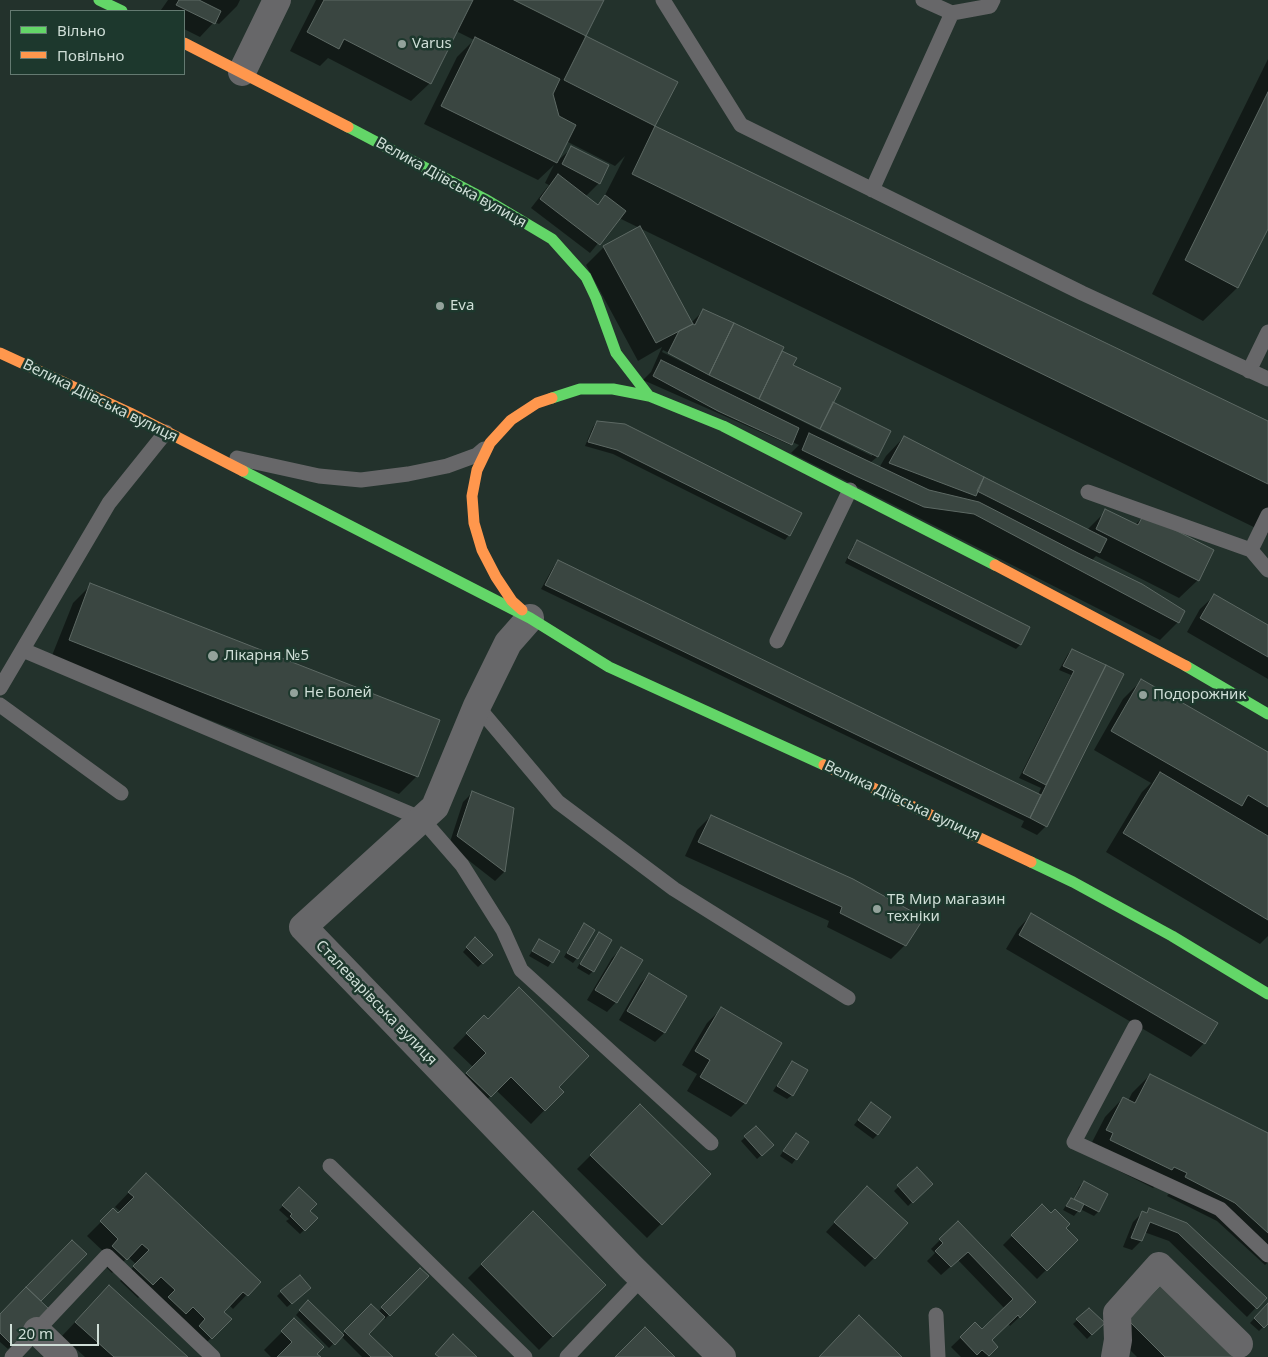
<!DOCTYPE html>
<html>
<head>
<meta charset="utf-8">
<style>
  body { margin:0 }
  #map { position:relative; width:1268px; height:1357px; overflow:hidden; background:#23322c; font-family:"Noto Sans",sans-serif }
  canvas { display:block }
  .legend { position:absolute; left:10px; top:10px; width:175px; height:65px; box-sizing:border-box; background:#1d382d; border:1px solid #647a71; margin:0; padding:6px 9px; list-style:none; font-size:15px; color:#cfded7 }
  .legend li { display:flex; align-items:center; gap:10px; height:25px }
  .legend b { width:25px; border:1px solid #647a71 }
  .scale { position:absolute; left:10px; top:1324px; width:89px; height:22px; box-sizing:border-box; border:2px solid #cfded7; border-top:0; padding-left:6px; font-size:15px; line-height:18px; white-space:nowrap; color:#cfded7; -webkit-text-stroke:4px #1d382d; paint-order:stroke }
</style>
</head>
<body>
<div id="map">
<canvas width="1268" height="1357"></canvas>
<ul class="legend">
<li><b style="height:6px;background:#63d668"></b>Вільно</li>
<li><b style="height:6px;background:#ff974d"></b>Повільно</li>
</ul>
<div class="scale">20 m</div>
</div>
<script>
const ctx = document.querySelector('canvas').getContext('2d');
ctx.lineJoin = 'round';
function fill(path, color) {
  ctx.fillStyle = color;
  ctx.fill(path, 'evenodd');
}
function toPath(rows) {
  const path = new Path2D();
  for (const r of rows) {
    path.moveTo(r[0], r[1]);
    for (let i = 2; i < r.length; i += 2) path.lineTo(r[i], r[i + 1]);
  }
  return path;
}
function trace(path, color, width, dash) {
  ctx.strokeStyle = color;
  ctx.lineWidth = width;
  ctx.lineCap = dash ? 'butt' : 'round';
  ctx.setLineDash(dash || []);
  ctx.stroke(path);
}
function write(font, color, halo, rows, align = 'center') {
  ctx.font = font + ' "Noto Sans",sans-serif';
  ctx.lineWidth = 5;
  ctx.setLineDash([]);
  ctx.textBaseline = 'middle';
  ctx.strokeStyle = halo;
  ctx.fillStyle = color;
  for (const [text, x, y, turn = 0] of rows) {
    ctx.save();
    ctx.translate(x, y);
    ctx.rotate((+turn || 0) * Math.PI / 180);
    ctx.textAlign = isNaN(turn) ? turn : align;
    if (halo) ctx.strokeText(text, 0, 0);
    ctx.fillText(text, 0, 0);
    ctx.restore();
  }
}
fill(toPath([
  [168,0,240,0,237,6,219,24,214,22,200,37,184,29,184,11,165,11,161,10],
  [316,0,603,0,584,37,676,83,654,127,1268,423,1268,534,619,218,590,253,531,208,549,185,545,183,554,165,538,180,424,124,457,57,474,40,456,31,430,83,411,101,328,58,320,66,290,51],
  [566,141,615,166,625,156,603,199,597,205,585,197,599,183,572,148,555,163],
  [1268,59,1268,226,1237,288,1203,321,1152,294],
  [604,247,691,323,703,311,780,351,792,365,832,403,890,431,877,457,870,463,879,468,886,456,904,437,1087,530,1106,511,1135,525,1144,516,1198,580,1179,598,1096,556,1091,561,1178,622,1160,640,791,453,799,445,792,442,790,445,643,380,651,372,662,347,638,361,586,265],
  [663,350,872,453,872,456,662,352],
  [597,422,789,535,785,540,613,454,585,446,593,427],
  [857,542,1028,628,1020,645,1016,649,845,563,853,546],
  [558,562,1038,795,1041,788,1019,778,1071,675,1059,670,1068,654,1072,650,1123,675,1046,826,1037,835,1021,827,1024,821,541,589,554,566],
  [91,585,417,776,399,794,51,658,73,603],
  [1214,596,1268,627,1268,679,1187,632,1200,609],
  [1141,681,1268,754,1268,936,1260,944,1106,852,1142,792,1151,783,1094,750,1123,699],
  [472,793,513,808,504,872,495,881,449,845,463,802],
  [711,816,905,945,891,959,827,927,829,921,685,856,697,830],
  [1031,915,1204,1043,1191,1057,1006,949,1018,929],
  [584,925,577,958,573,963,564,957,580,929],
  [599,934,593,971,589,975,577,968,595,938],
  [475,939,491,955,478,967,463,952],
  [539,940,559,951,548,967,529,956],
  [621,949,616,1002,607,1012,587,1000,612,958],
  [649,974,664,1033,655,1042,619,1020,640,984],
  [721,1009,745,1103,731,1117,687,1091,697,1074,682,1065,707,1023],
  [484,1016,562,1092,531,1124,496,1090,477,1110,453,1087,473,1067,453,1048],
  [792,1062,792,1095,787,1099,773,1091],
  [1150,1075,1268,1134,1268,1262,1265,1265,1217,1221,1167,1196,1170,1192,1156,1185,1153,1188,1093,1158,1089,1148,1105,1117,1123,1098,1128,1101,1132,1093],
  [871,1103,878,1134,873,1139,854,1125],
  [640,1106,710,1174,647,1238,577,1169],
  [756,1128,772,1145,757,1159,741,1141],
  [792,1138,808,1142,792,1164,780,1156],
  [917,1169,931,1184,908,1206,894,1191],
  [1084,1182,1107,1194,1098,1212,1094,1216,1080,1209,1074,1216,1063,1210,1067,1204,1071,1199,1073,1200,1079,1187],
  [133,1188,259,1282,233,1309,229,1305,222,1312,230,1319,197,1352,147,1290,138,1298,120,1281,136,1264,128,1257,112,1273,99,1260,105,1253,87,1236,113,1210,118,1215,121,1212,115,1207],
  [299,1189,308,1211,316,1218,300,1234,286,1221,289,1219,279,1210],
  [858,1197,874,1258,865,1267,826,1232],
  [1042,1206,1076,1240,1037,1279,1003,1245],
  [1149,1209,1265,1298,1247,1317,1169,1241,1144,1232,1141,1241,1132,1250,1123,1247,1133,1222,1142,1213,1145,1214],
  [533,1213,604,1285,539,1350,468,1278],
  [958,1222,1035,1302,1010,1326,1008,1323,990,1341,997,1347,987,1357,961,1357,951,1347,975,1324,982,1331,1005,1309,958,1260,941,1275,927,1261,935,1253,931,1249],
  [72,1242,85,1254,39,1301,47,1309,8,1349,0,1342,0,1315],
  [420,1270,427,1276,385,1319,383,1317,367,1334,391,1357,362,1357,341,1336,329,1348,296,1315,308,1302,342,1335,371,1305,378,1312],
  [1162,1286,1232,1357,1137,1357,1114,1334],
  [281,1292,305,1292,287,1307,277,1296],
  [96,1300,186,1357,85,1357,62,1336],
  [1268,1304,1268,1322,1259,1331,1250,1323],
  [1089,1309,1103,1323,1087,1339,1073,1324],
  [294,1320,315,1354,319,1357,271,1357,264,1350]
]), '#0007');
const building = toPath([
  [179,0,199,0,221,11,215,24,176,5,179,0],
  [324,0,473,0,431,84,344,39,339,49,307,32,324,0],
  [514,0,604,0,586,36,514,0],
  [586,36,678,82,655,126,564,80,586,36],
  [475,37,560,79,553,94,559,116,576,125,557,163,441,106,475,37],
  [1268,92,1268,229,1238,288,1185,260,1268,92],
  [655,126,1268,421,1268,484,632,174,655,126],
  [571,146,609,165,600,184,562,164,571,146],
  [558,174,598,205,605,195,626,211,600,245,540,199,558,174],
  [640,226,693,324,656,343,603,246,640,226],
  [703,309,734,323,709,375,668,353,679,331,693,324,695,325,703,309],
  [734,323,784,347,759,399,709,375,734,323],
  [782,351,797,358,793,365,841,388,820,429,759,399,782,351],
  [661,360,799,428,792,445,718,411,653,376,661,360],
  [833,402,891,431,878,457,820,429,833,402],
  [597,421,625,424,802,513,790,536,617,450,588,442,597,421],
  [809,433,929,490,979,502,1078,553,1142,584,1185,611,1179,623,974,514,924,507,856,476,802,450,809,433],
  [904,436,984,477,976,496,889,463,904,436],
  [984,477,1107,539,1100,553,977,491,984,477],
  [1105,509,1138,525,1144,514,1214,550,1199,581,1096,529,1105,509],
  [857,540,1030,627,1021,645,848,558,857,540],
  [558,560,1041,795,1030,818,545,585,558,560],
  [90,583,440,720,418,777,69,640,90,583],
  [1214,594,1268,625,1268,657,1200,618,1214,594],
  [1072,649,1106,665,1046,785,1023,773,1074,671,1063,666,1072,649],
  [1106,665,1124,674,1047,827,1030,818,1106,665],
  [1141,679,1268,752,1268,807,1248,795,1242,806,1111,731,1141,679],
  [1160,772,1268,836,1268,920,1123,833,1160,772],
  [472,791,514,808,505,872,457,836,472,791],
  [711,815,853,879,924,918,906,946,840,913,842,907,698,842,711,815],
  [1031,913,1218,1023,1205,1044,1019,935,1031,913],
  [584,923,595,930,578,959,567,953,584,923],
  [599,932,612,940,594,972,580,964,599,932],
  [475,937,493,955,483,964,466,947,475,937],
  [539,939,560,951,553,963,532,951,539,939],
  [621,947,643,960,617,1003,595,990,621,947],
  [649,973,687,996,665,1033,627,1011,649,973],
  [519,987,589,1056,559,1087,564,1092,545,1111,511,1077,491,1097,466,1073,486,1053,466,1033,484,1015,488,1019,519,987],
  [721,1007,782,1043,746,1104,700,1077,710,1060,695,1051,721,1007],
  [792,1061,808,1070,793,1096,777,1086,792,1061],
  [1150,1074,1268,1133,1268,1233,1235,1203,1185,1177,1187,1173,1174,1167,1172,1170,1110,1140,1113,1133,1106,1130,1123,1097,1135,1103,1150,1074],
  [871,1102,891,1117,878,1135,858,1120,871,1102],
  [640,1104,711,1174,662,1225,590,1155,640,1104],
  [756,1126,774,1145,762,1156,744,1136,756,1126],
  [796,1133,809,1142,797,1160,783,1151,796,1133],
  [917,1167,933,1184,913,1203,897,1185,917,1167],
  [146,1173,261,1282,248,1296,243,1292,224,1312,232,1319,212,1339,199,1326,205,1319,193,1307,186,1314,168,1297,175,1290,161,1277,153,1285,133,1266,149,1250,142,1244,127,1260,112,1246,118,1239,100,1221,113,1208,118,1213,134,1197,128,1192,146,1173],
  [1084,1181,1108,1194,1099,1212,1074,1199,1084,1181],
  [867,1186,908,1223,875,1259,834,1222,867,1186],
  [299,1187,317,1204,310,1211,318,1218,305,1231,290,1216,292,1214,282,1205,299,1187],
  [1071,1198,1084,1204,1080,1212,1066,1206,1071,1198],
  [1042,1204,1051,1213,1055,1209,1070,1224,1066,1228,1078,1240,1047,1271,1011,1235,1042,1204],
  [1149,1208,1187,1223,1267,1298,1257,1309,1178,1233,1150,1222,1142,1241,1131,1238,1142,1211,1147,1213,1149,1208],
  [533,1211,606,1285,553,1337,481,1264,533,1211],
  [958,1221,1036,1302,1020,1318,1018,1315,992,1340,998,1347,989,1356,982,1350,977,1355,960,1337,975,1322,982,1329,1013,1299,968,1252,951,1267,935,1251,943,1243,939,1239,958,1221],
  [72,1240,87,1254,41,1301,26,1287,72,1240],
  [420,1268,429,1276,390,1316,381,1307,420,1268],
  [300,1275,311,1288,292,1304,280,1291,300,1275],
  [1162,1284,1234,1357,1165,1357,1127,1319,1162,1284],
  [109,1285,188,1357,114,1357,75,1322,109,1285],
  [26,1287,49,1309,13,1346,0,1333,0,1314,26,1287],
  [308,1300,344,1335,335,1345,299,1310,308,1300],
  [1268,1303,1268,1324,1264,1328,1254,1318,1268,1303],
  [371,1304,385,1317,369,1334,393,1357,371,1357,344,1331,371,1304],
  [1089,1308,1105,1323,1092,1335,1076,1319,1089,1308],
  [859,1315,902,1357,819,1357,859,1315],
  [294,1318,324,1347,317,1354,321,1357,277,1357,292,1342,281,1331,294,1318],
  [645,1327,675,1357,615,1357,645,1327],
  [453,1334,477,1357,439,1357,435,1354,453,1334]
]);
fill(building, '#3a4641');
trace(building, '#5d6964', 1);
trace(toPath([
  [663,0,741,125,1082,293,1268,379],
  [923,0,952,13,990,6,993,0],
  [872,190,952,13],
  [1249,371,1268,332],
  [237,458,319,476,361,480,408,474,447,466,477,455,484,449],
  [1088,492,1251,550],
  [1268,515,1251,550,1268,570],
  [777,641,850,490],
  [23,650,422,819,462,865,503,930,521,970,711,1143],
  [0,688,109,503,166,432],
  [0,705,121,793],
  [477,706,558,802,674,889,848,998],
  [1135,1027,1074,1142,1220,1209,1268,1255],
  [330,1166,525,1357],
  [936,1315,938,1357],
  [12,1357,107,1256,213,1357],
  [567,1357,642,1278]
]), '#676769', 15);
trace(toPath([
  [242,72,277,0],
  [530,618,508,643,477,706,435,807,303,927,630,1266,722,1357],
  [37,1331,64,1357],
  [1115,1357,1118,1340,1117,1313,1159,1266,1239,1344]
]), '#676769', 28);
trace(toPath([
  [99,0,122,11],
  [348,127,485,199,552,239,586,277,596,298,616,353,649,396],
  [552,398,580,389,613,389,649,396,723,426,995,565],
  [243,471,530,618,609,667,824,765],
  [1186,666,1268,714],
  [1031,862,1073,882,1172,936,1268,994]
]), '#63d668', 11);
trace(toPath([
  [184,43,348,127],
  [0,353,130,413,243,471],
  [995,565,1186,666],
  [522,610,512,601,496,577,482,550,474,523,472,496,477,470,490,443,511,420,537,403,552,398],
  [824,765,1031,862]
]), '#ff974d', 11);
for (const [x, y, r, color] of [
  [402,44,5,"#93a29b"],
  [440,306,5,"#93a29b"],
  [213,656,6,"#93a29b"],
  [294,693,5,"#93a29b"],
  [1143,695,5,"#93a29b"],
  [877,909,5,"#93a29b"]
]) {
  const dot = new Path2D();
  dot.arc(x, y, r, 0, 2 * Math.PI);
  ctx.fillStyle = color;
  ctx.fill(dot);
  trace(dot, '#1d382d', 2);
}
write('15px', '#cfded7', '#1d382d', [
  ["Varus",412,44],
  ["Eva",450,306],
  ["Лікарня №5",224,656],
  ["Не Болей",304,693],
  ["Подорожник",1153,695],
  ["ТВ Мир магазин",887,900],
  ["техніки",887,917]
], 'left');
write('15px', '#cfded7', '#1d382d', [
  ["Велика Діївська вулиця",451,183,29],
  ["Велика Діївська вулиця",100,401,26],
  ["Велика Діївська вулиця",902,801,25],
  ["Сталеварівська вулиця",376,1003,46]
]);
</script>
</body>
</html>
